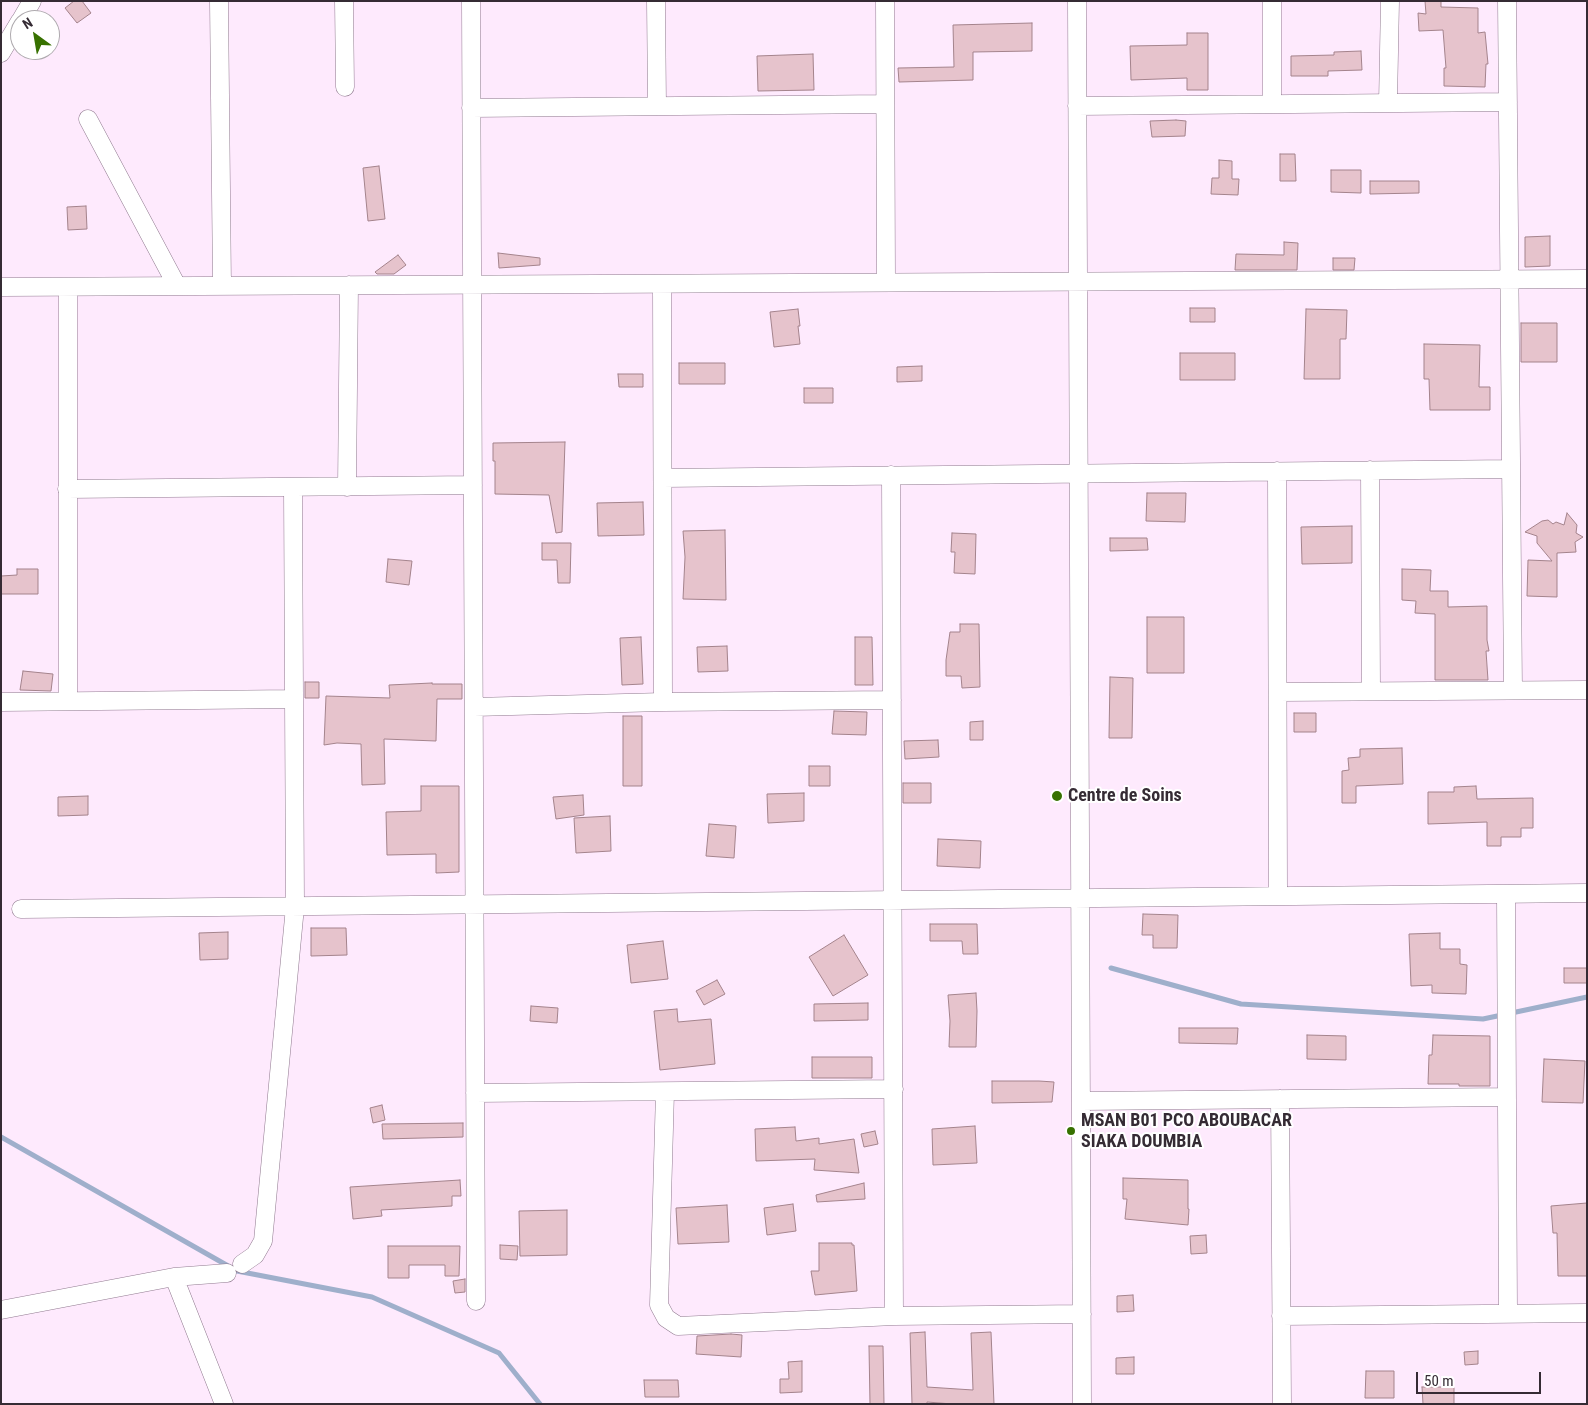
<!DOCTYPE html>
<html>
<head>
<meta charset="utf-8">
<style>
  body { margin:0 }
  #map { position:relative; width:1588px; height:1405px; overflow:hidden; background:#feeafd; font-family:"Roboto Condensed",sans-serif }
  canvas { display:block }
  .frame { position:absolute; inset:0; border:2px solid #352b34; pointer-events:none }
  .north { position:absolute; left:10px; top:10px; width:50px; height:50px; box-sizing:border-box; background:#fff; border:1px solid #aeaaae; border-radius:50%; rotate:328deg; font-size:14px; font-weight:700; line-height:20px; text-align:center; color:#352b34 }
  .north::after { content:''; display:block; margin:auto; width:18px; height:22px; background:#377100; clip-path:polygon(50% 0,100% 100%,50% 72%,0 100%) }
  .scale { position:absolute; left:1416px; top:1372px; width:125px; height:22px; box-sizing:border-box; border:2px solid #352b34; border-top:0; padding-left:6px; font-size:15px; line-height:18px; white-space:nowrap; color:#352b34; -webkit-text-stroke:4px #fff; paint-order:stroke }
</style>
</head>
<body>
<div id="map">
<canvas width="1588" height="1405"></canvas>
<div class="frame"></div>
<div class="north">N</div>
<div class="scale">50 m</div>
</div>
<script>
const ctx = document.querySelector('canvas').getContext('2d');
ctx.lineJoin = 'round';
function toPath(rows) {
  const path = new Path2D();
  for (const r of rows) {
    path.moveTo(r[0], r[1]);
    for (let i = 2; i < r.length; i += 2) path.lineTo(r[i], r[i + 1]);
  }
  return path;
}
function trace(path, color, width, dash) {
  ctx.strokeStyle = color;
  ctx.lineWidth = width;
  ctx.lineCap = dash ? 'butt' : 'round';
  ctx.setLineDash(dash || []);
  ctx.stroke(path);
}
function fill(path, color) {
  ctx.fillStyle = color;
  ctx.fill(path, 'evenodd');
}
function write(font, color, halo, rows, align = 'center') {
  ctx.font = font + ' "Roboto Condensed",sans-serif';
  ctx.lineWidth = 4;
  ctx.setLineDash([]);
  ctx.textBaseline = 'middle';
  ctx.strokeStyle = halo;
  ctx.fillStyle = color;
  for (const [text, x, y, turn = 0] of rows) {
    ctx.save();
    ctx.translate(x, y);
    ctx.rotate((+turn || 0) * Math.PI / 180);
    ctx.textAlign = isNaN(turn) ? turn : align;
    if (halo) ctx.strokeText(text, 0, 0);
    ctx.fillText(text, 0, 0);
    ctx.restore();
  }
}
trace(toPath([
  [1111,968,1241,1004,1483,1019,1587,997],
  [1,1137,237,1271,372,1297,499,1353,540,1404]
]), '#9fafcb', 5);
const building = toPath([
  [74,1,82,1,91,13,77,23,65,8,74,1],
  [1425,1,1441,1,1441,7,1478,8,1478,33,1485,32,1488,64,1486,64,1485,87,1444,86,1444,68,1446,68,1443,30,1419,31,1418,13,1426,14,1425,1],
  [1032,23,1032,51,973,52,973,80,899,82,898,68,954,67,953,25,1032,23],
  [1187,33,1208,33,1208,90,1187,90,1187,78,1131,80,1130,46,1187,45,1187,33],
  [1361,51,1362,70,1328,71,1328,76,1291,76,1291,56,1334,55,1334,52,1361,51],
  [813,54,814,90,758,91,757,56,813,54],
  [1176,120,1186,121,1185,136,1152,137,1150,121,1176,120],
  [1280,154,1295,154,1296,181,1280,181,1280,154],
  [1219,160,1232,161,1232,179,1239,179,1238,195,1211,194,1212,178,1219,178,1219,160],
  [379,166,385,219,368,221,363,168,379,166],
  [1331,170,1361,170,1361,193,1331,192,1331,170],
  [1370,181,1419,181,1419,193,1370,194,1370,181],
  [86,206,87,229,68,230,67,207,86,206],
  [1550,236,1550,266,1525,267,1525,237,1550,236],
  [1284,242,1298,243,1297,270,1235,270,1236,254,1284,255,1284,242],
  [498,253,540,258,540,265,499,268,498,253],
  [398,255,406,265,394,274,377,274,375,272,398,255],
  [1333,258,1355,258,1354,270,1333,270,1333,258],
  [1190,308,1215,308,1215,322,1190,322,1190,308],
  [798,309,800,326,798,326,800,344,774,347,770,312,798,309],
  [1306,309,1347,310,1346,339,1340,339,1340,379,1304,379,1306,309],
  [1521,323,1557,323,1557,362,1521,362,1521,323],
  [1424,344,1480,345,1479,387,1490,387,1490,410,1430,410,1429,379,1424,379,1424,344],
  [1180,353,1235,353,1235,380,1180,380,1180,353],
  [679,363,725,363,725,384,679,384,679,363],
  [922,366,922,381,897,382,897,367,922,366],
  [618,374,643,374,643,387,619,387,618,374],
  [804,388,833,388,833,403,804,403,804,388],
  [565,442,562,532,556,533,549,495,495,494,495,461,493,461,493,443,565,442],
  [1147,493,1186,493,1185,522,1146,521,1147,493],
  [643,502,644,535,598,536,597,503,643,502],
  [1567,513,1577,525,1576,533,1583,537,1575,542,1576,552,1557,553,1557,597,1527,596,1528,560,1552,561,1537,543,1537,536,1525,532,1542,521,1548,520,1553,524,1556,522,1564,525,1567,513],
  [1352,526,1352,563,1302,564,1301,527,1352,526],
  [725,530,726,600,683,599,685,557,683,531,725,530],
  [952,533,976,534,975,574,954,573,955,552,951,552,952,533],
  [1110,538,1147,538,1148,550,1110,551,1110,538],
  [542,543,571,543,570,583,558,583,557,560,542,560,542,543],
  [388,559,412,561,409,585,386,582,388,559],
  [17,569,38,569,38,594,1,594,1,576,17,575,17,569],
  [1402,569,1431,570,1430,591,1448,591,1448,607,1487,606,1487,640,1489,651,1486,651,1488,680,1435,680,1435,614,1415,613,1416,601,1402,600,1402,569],
  [1147,617,1184,617,1184,673,1147,673,1147,617],
  [960,624,979,624,980,687,962,688,961,676,946,676,946,660,950,632,960,632,960,624],
  [641,637,643,684,622,685,620,638,641,637],
  [855,637,872,637,873,685,855,685,855,637],
  [727,646,728,671,698,672,697,647,727,646],
  [23,671,53,674,51,691,20,690,23,671],
  [1110,677,1133,678,1132,738,1109,738,1110,677],
  [305,682,319,682,319,698,305,698,305,682],
  [432,683,432,684,462,684,462,699,437,699,436,741,384,739,385,784,362,785,361,744,337,743,324,745,326,696,390,698,389,685,432,683],
  [834,711,867,712,866,735,832,734,834,711],
  [1294,713,1316,713,1316,732,1294,732,1294,713],
  [623,716,642,716,642,786,623,786,623,716],
  [983,721,983,740,970,740,970,722,983,721],
  [938,740,939,757,905,759,904,741,938,740],
  [1402,748,1403,784,1356,786,1356,803,1342,803,1342,771,1349,770,1348,758,1360,757,1360,749,1402,748],
  [809,766,830,766,830,786,809,786,809,766],
  [903,783,931,783,931,803,903,803,903,783],
  [421,786,459,786,459,872,436,873,436,854,387,855,386,812,421,811,421,786],
  [1476,786,1477,799,1533,798,1533,828,1521,828,1521,837,1501,837,1501,846,1487,846,1487,822,1428,824,1428,792,1454,792,1454,787,1476,786],
  [804,793,804,821,768,823,767,794,804,793],
  [583,795,584,815,556,819,553,797,583,795],
  [88,796,88,815,58,816,58,797,88,796],
  [610,816,611,851,576,853,574,818,610,816],
  [709,824,736,826,734,858,706,856,709,824],
  [938,839,981,841,980,868,937,866,938,839],
  [1143,914,1178,915,1177,948,1153,948,1153,935,1142,935,1143,914],
  [930,924,977,924,978,954,963,954,962,941,930,941,930,924],
  [311,928,346,928,347,955,311,956,311,928],
  [228,932,228,959,200,960,199,933,228,932],
  [1440,933,1440,949,1460,949,1460,964,1467,965,1466,994,1432,993,1432,985,1411,986,1409,934,1440,933],
  [844,935,868,975,833,996,809,957,844,935],
  [663,941,668,979,631,983,627,945,663,941],
  [1564,968,1587,968,1587,983,1564,983,1564,968],
  [717,980,725,994,704,1005,696,991,717,980],
  [976,993,977,1011,976,1047,949,1047,950,1021,948,995,976,993],
  [868,1003,868,1020,814,1021,814,1004,868,1003],
  [531,1006,558,1008,557,1023,530,1021,531,1006],
  [677,1009,678,1022,711,1019,715,1064,660,1070,654,1011,677,1009],
  [1179,1028,1238,1028,1237,1044,1179,1043,1179,1028],
  [1307,1035,1346,1036,1346,1060,1307,1059,1307,1035],
  [1433,1035,1490,1036,1490,1086,1459,1086,1459,1084,1428,1084,1429,1055,1432,1055,1433,1035],
  [812,1057,872,1057,872,1078,812,1078,812,1057],
  [1544,1059,1585,1061,1583,1103,1542,1102,1544,1059],
  [992,1081,1039,1081,1054,1082,1052,1102,992,1103,992,1081],
  [382,1105,385,1120,373,1123,370,1108,382,1105],
  [463,1123,463,1137,383,1139,382,1124,463,1123],
  [975,1126,977,1163,933,1165,932,1129,975,1126],
  [795,1127,796,1141,819,1138,819,1144,854,1139,859,1173,814,1170,815,1159,756,1161,755,1129,795,1127],
  [875,1131,878,1144,864,1147,861,1134,875,1131],
  [1123,1178,1188,1180,1188,1209,1189,1209,1188,1225,1125,1219,1127,1199,1123,1199,1123,1178],
  [460,1180,461,1196,452,1196,452,1206,381,1210,382,1216,353,1219,350,1187,460,1180],
  [864,1183,865,1199,817,1202,816,1195,864,1183],
  [1587,1203,1587,1276,1558,1276,1557,1233,1553,1233,1551,1206,1587,1203],
  [793,1204,796,1231,767,1235,764,1208,793,1204],
  [727,1205,729,1242,678,1244,676,1208,727,1205],
  [567,1210,567,1255,520,1256,519,1211,567,1210],
  [1206,1235,1207,1253,1191,1254,1190,1236,1206,1235],
  [819,1243,852,1243,852,1245,854,1245,857,1291,815,1295,811,1271,819,1271,819,1243],
  [500,1245,518,1246,517,1260,500,1259,500,1245],
  [388,1246,460,1246,459,1276,445,1276,445,1265,409,1265,409,1278,388,1278,388,1246],
  [465,1279,465,1292,455,1293,453,1281,465,1279],
  [1133,1295,1134,1311,1117,1312,1117,1296,1133,1295],
  [925,1332,927,1387,973,1390,971,1333,991,1332,994,1404,952,1404,927,1402,927,1404,912,1404,910,1333,925,1332],
  [731,1334,742,1335,741,1357,696,1354,697,1336,731,1334],
  [869,1346,883,1346,884,1404,870,1404,869,1346],
  [1478,1351,1478,1364,1465,1365,1464,1352,1478,1351],
  [1134,1357,1134,1374,1116,1374,1116,1358,1134,1357],
  [802,1361,802,1392,780,1393,780,1379,789,1379,788,1362,802,1361],
  [1366,1371,1394,1371,1394,1398,1365,1398,1366,1371],
  [644,1380,678,1380,679,1397,645,1397,644,1380],
  [1422,1387,1454,1387,1454,1404,1423,1404,1422,1387]
]);
fill(building, '#e6c3cc');
trace(building, '#a4838c', 1);
const street = toPath([
  [219,1,222,286],
  [344,1,345,87],
  [471,1,476,1301],
  [656,1,657,106],
  [885,1,886,282],
  [1077,1,1082,1404],
  [1507,1,1513,690],
  [21,20,32,1],
  [1,53,20,21],
  [1388,103,1390,1],
  [1272,104,1272,1],
  [1077,106,1508,102],
  [471,108,885,104],
  [88,119,177,286],
  [662,284,663,702],
  [1,287,1587,279],
  [1370,470,1371,691],
  [1277,471,1278,896],
  [891,475,894,1316],
  [663,478,1511,469],
  [347,487,349,285],
  [67,489,473,485],
  [1278,692,1587,690],
  [68,701,68,287],
  [1,702,294,699],
  [474,707,663,702,892,700],
  [1506,894,1508,1313],
  [21,909,1587,893],
  [665,1092,659,1305,666,1318,678,1326,894,1316,1082,1314],
  [475,1093,894,1089],
  [1280,1099,1282,1404],
  [1081,1101,1507,1097],
  [242,1264,255,1255,263,1241,295,907,293,487],
  [174,1277,224,1404],
  [1,1310,174,1277,227,1273],
  [1281,1316,1587,1313]
]);
trace(street, '#917b90', 19);
trace(street, '#fff', 18);
for (const [x, y, r, color] of [
  [1057,796,6,"#377100"],
  [1071,1131,5,"#377100"]
]) {
  const dot = new Path2D();
  dot.arc(x, y, r, 0, 2 * Math.PI);
  ctx.fillStyle = color;
  ctx.fill(dot);
  trace(dot, '#fff', 2);
}
write('bold 18px', '#352b34', '#fff', [
  ["Centre de Soins",1068,796],
  ["MSAN B01 PCO ABOUBACAR",1081,1121],
  ["SIAKA DOUMBIA",1081,1142]
], 'left');
</script>
</body>
</html>
